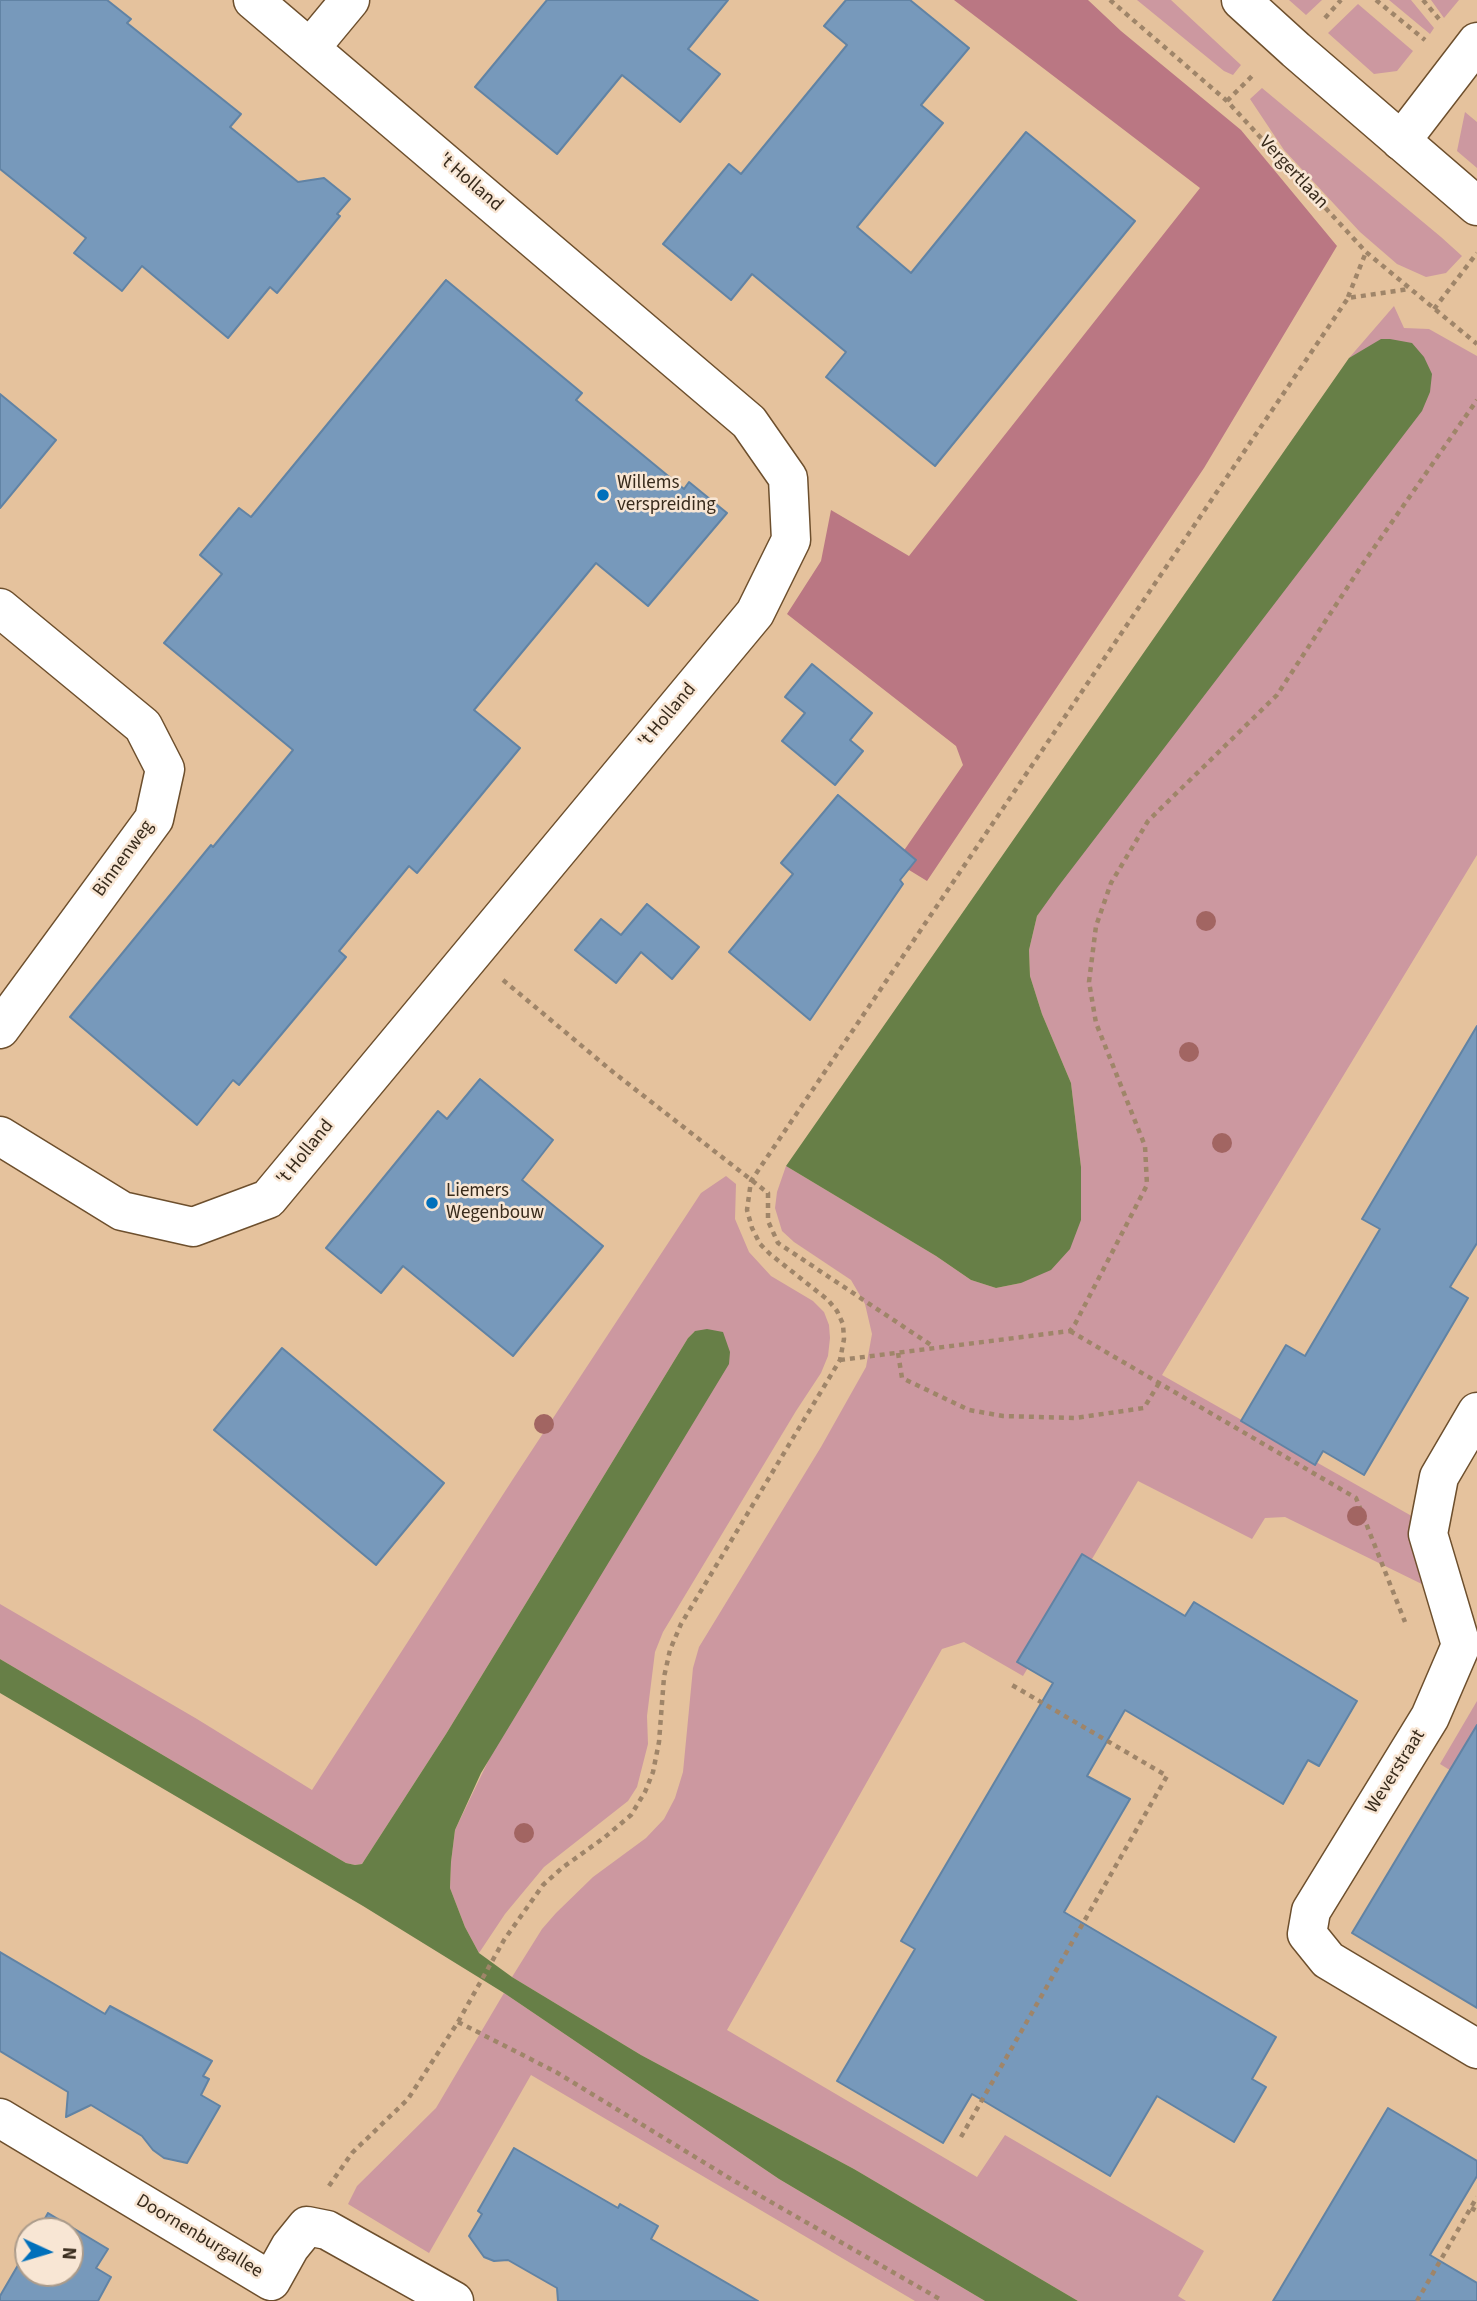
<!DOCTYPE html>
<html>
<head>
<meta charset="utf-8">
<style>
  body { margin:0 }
  #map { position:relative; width:1477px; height:2301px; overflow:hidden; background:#e5c29d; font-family:"Source Sans 3",sans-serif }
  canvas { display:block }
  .north { position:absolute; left:14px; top:2217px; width:70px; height:70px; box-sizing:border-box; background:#f8e6d4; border:2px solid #ab9b8a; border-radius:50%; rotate:94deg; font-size:19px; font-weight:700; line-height:28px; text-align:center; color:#382b1c }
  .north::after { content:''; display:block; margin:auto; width:24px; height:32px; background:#0070bb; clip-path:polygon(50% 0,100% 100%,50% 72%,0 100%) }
</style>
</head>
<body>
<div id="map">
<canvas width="1477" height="2301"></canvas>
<div class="north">N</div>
</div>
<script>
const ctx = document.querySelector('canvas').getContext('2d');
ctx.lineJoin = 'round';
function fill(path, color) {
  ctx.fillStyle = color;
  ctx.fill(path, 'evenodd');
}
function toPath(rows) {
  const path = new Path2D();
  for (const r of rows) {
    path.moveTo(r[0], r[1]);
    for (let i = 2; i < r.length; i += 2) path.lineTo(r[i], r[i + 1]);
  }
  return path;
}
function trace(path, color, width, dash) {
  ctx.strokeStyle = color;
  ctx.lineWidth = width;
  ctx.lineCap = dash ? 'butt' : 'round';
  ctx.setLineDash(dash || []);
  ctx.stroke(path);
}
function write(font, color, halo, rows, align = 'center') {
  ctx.font = font + ' "Source Sans 3",sans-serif';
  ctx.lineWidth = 5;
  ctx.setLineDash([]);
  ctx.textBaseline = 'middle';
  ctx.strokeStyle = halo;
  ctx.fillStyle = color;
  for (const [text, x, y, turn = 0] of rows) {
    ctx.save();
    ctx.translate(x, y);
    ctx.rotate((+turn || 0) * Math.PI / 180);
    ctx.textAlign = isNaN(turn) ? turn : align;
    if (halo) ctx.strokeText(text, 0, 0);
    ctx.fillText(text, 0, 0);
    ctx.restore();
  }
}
fill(toPath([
  [1137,0,1171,0,1241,65,1233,75,1224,71],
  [1289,0,1322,0,1306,15],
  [1389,0,1411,0,1434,28,1430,34],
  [1431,0,1459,0,1444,18],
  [1358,4,1413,51,1397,71,1374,74,1328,33],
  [1262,88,1441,237,1462,256,1446,273,1426,277,1397,264,1360,232,1284,150,1250,99],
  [1465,112,1477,122,1477,168,1457,151],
  [1394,306,1404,328,1429,329,1477,356,1477,855,1162,1375,1417,1519,1432,1589,1285,1517,1265,1518,1252,1539,1138,1481,1023,1676,964,1642,942,1649,727,2030,977,2177,1005,2135,1204,2251,1178,2296,1186,2301,1078,2301,854,2169,641,2055,512,1977,542,1929,556,1913,593,1877,646,1838,664,1819,675,1798,683,1772,693,1668,699,1647,821,1447,866,1367,872,1334,865,1304,851,1280,794,1242,782,1231,775,1208,777,1192,786,1166,936,1256,971,1280,996,1288,1021,1283,1081,1220,1081,1167,1071,1083,1042,1014,1030,976,1029,950,1037,916,1390,339,1349,358],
  [726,1176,736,1184,735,1219,749,1252,771,1276,813,1301,824,1312,829,1325,830,1338,828,1356,821,1373,796,1411,663,1632,655,1652,647,1716,648,1744,637,1787,628,1801,544,1867,505,1914,479,1953,465,1927,450,1888,451,1862,455,1830,695,1331,688,1338,446,1734,362,1864,355,1865,346,1863,0,1659,0,1604,197,1719,312,1790,513,1479,701,1193],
  [1477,1701,1477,1787,1440,1764],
  [504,1993,779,2179,985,2301,915,2301,531,2075,429,2253,348,2204,357,2186,436,2108]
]), '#cc98a0');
fill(toPath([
  [954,0,1088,0,1121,31,1241,130,1337,246,1204,468,927,881,896,862,963,765,956,746,787,614,821,561,831,510,909,556,1200,188]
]), '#ba7783');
fill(toPath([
  [1381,339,1390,339,1412,343,1424,357,1432,374,1430,392,1422,411,1057,888,1037,916,1029,950,1030,976,1042,1014,1071,1083,1081,1167,1081,1220,1070,1249,1051,1270,1021,1283,996,1288,971,1280,936,1256,786,1166,1349,358],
  [707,1329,723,1332,730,1352,729,1364,481,1773,455,1830,451,1862,450,1888,465,1927,479,1953,512,1977,641,2055,854,2169,1078,2301,985,2301,779,2179,504,1993,363,1906,0,1693,0,1659,346,1863,355,1865,362,1864,446,1734,688,1338,695,1331]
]), '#677f47');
const building = toPath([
  [0,0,107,0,131,19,127,23,241,114,230,127,298,182,324,178,350,199,337,214,340,216,277,293,270,287,228,338,142,266,122,291,74,253,86,238,0,169,0,0],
  [547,0,728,0,688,49,720,74,680,122,622,75,557,154,475,87,547,0],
  [846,0,910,0,969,48,921,105,943,123,857,227,911,273,1026,132,1135,221,935,466,826,377,846,352,752,274,731,300,663,244,729,164,741,174,847,45,824,26,846,0],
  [446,280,582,393,576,400,684,489,689,482,727,513,648,606,596,563,474,710,520,748,417,873,409,866,339,951,346,957,239,1085,233,1080,197,1125,70,1017,211,845,213,847,293,750,164,643,222,574,200,555,239,508,251,517,446,280],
  [0,394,56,440,0,508,0,394],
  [812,664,872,713,850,740,863,751,835,785,782,741,805,713,785,697,812,664],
  [838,795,916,860,900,880,903,884,810,1020,729,952,793,874,781,863,838,795],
  [647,904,699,947,672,979,641,952,616,983,575,950,601,919,621,935,647,904],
  [1477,1026,1477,1243,1450,1287,1468,1298,1364,1475,1323,1451,1315,1465,1241,1421,1286,1345,1305,1356,1380,1229,1362,1219,1477,1026],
  [480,1079,553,1140,522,1180,603,1246,513,1356,403,1266,381,1293,326,1248,438,1111,447,1119,480,1079],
  [282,1348,444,1483,376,1565,214,1430,282,1348],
  [1082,1554,1185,1616,1194,1602,1357,1701,1319,1766,1308,1760,1283,1804,1125,1710,1087,1776,1130,1799,1064,1912,1276,2037,1252,2079,1266,2087,1234,2142,1157,2096,1110,2176,972,2094,943,2143,837,2081,915,1949,901,1941,1053,1683,1017,1662,1082,1554],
  [1477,1725,1477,2008,1352,1933,1477,1725],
  [0,1952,105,2014,110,2006,212,2061,203,2076,209,2079,201,2095,220,2106,187,2163,164,2158,153,2150,142,2136,91,2105,66,2117,68,2092,0,2051,0,1952],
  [1388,2108,1477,2161,1477,2176,1430,2255,1477,2283,1477,2301,1273,2301,1388,2108],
  [514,2148,618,2208,620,2204,658,2226,651,2239,758,2301,558,2301,557,2288,508,2260,494,2261,484,2257,469,2236,482,2214,478,2211,514,2148],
  [48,2213,108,2249,96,2268,111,2277,98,2301,0,2301,0,2296,28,2248,28,2273,70,2273,70,2231,38,2231,48,2213]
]);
fill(building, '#79b');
trace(building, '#6183a4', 2);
const minor = toPath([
  [311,47,350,0],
  [1401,141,1477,42],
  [0,608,143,726,165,769,154,819,0,1029],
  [0,1136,122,1211,193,1227,268,1199,755,613,791,540,788,478,749,422,253,0],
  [1477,1412,1439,1477,1428,1534,1461,1645,1430,1717,1311,1911,1307,1934,1328,1960,1477,2049],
  [0,2118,271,2281,290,2247,307,2226,327,2230,454,2301]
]);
const tertiary = toPath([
  [1241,0,1296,50,1477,206]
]);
trace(minor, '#6d4f2d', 41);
trace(tertiary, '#6d4f2d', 41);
trace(toPath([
  [1110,0,1227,101,1366,252,1477,344],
  [1376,0,1425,40],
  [1423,0,1439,19],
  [1325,18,1341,0],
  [1227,101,1255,73],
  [1348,297,1366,252],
  [1434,309,1477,253],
  [503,980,613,1072,768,1193,768,1221,778,1243,934,1347],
  [1070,1331,1356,1498,1405,1622],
  [898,1353,902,1378,969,1410,1003,1416,1075,1418,1144,1408,1159,1383],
  [840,1360,1070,1331,1075,1324,1147,1185,1145,1146,1096,1023,1089,982,1096,926,1111,883,1148,821,1277,695,1362,565,1477,400],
  [458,2022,556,2072,731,2179,943,2301],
  [961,2137,1167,1776,1012,1685],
  [329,2186,352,2153,408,2099,458,2022,504,1940,543,1885,562,1868,605,1837,631,1815,645,1792,653,1772,659,1742,664,1677,670,1650,681,1624,840,1360,844,1339,843,1324,837,1311,828,1300,770,1254,760,1244,752,1228,747,1210,751,1181,1348,298,1409,289],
  [1471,2208,1477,2211],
  [1417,2301,1477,2197]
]), '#9f8569', 4.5, [5, 5]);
trace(minor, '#fff', 38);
trace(tertiary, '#fff', 38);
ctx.fillStyle = '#a26562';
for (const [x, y] of [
  [1206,921],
  [1189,1052],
  [1222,1143],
  [544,1424],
  [1357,1516],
  [524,1833]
]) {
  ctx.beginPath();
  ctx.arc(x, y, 10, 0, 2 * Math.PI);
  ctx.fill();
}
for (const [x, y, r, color] of [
  [603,495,7,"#0070bb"],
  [432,1203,7,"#0070bb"]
]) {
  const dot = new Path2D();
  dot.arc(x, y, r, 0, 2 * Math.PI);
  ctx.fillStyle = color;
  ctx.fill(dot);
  trace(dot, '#f8e6d4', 2.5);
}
write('19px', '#382b1c', '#f8e6d4', [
  ["Vergertlaan",1293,173,47],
  ["'t Holland",470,183,41],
  ["'t Holland",668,716,-50],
  ["Binnenweg",124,859,-54],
  ["'t Holland",306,1153,-51],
  ["Weverstraat",1396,1772,-58],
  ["Doornenburgallee",199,2237,31]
]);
write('19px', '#382b1c', '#f8e6d4', [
  ["Willems",617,484],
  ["verspreiding",617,506],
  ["Liemers",446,1192],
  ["Wegenbouw",446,1214]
], 'left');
</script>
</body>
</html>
